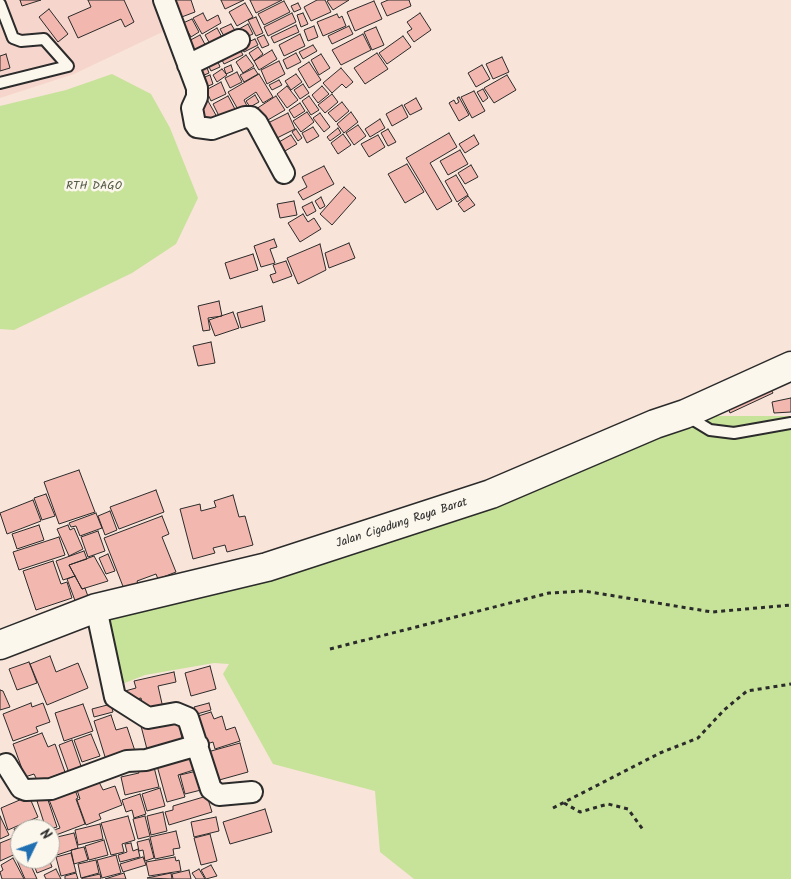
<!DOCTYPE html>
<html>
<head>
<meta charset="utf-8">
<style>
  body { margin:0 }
  #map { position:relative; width:791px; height:879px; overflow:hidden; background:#f8e4d9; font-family:Kalam,sans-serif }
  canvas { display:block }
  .north { position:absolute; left:10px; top:819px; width:50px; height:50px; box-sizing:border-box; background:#fbf7ec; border:1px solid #a8a59f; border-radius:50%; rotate:48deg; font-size:14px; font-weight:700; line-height:20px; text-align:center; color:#2b2b2b }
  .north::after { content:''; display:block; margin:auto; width:18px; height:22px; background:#1f6fb2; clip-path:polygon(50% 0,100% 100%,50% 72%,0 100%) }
</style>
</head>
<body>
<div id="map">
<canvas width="791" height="879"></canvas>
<div class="north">N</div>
</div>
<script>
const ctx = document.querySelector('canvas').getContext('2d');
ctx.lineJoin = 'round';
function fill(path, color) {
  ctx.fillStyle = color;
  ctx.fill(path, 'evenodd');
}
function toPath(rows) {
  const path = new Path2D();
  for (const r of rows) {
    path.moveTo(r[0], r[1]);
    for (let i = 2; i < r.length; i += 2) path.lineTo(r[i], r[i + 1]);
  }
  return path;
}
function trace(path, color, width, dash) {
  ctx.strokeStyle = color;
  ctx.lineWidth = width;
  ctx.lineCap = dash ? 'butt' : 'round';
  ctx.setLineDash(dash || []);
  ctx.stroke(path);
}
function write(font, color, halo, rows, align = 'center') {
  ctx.font = font + ' Kalam,sans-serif';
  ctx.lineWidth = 5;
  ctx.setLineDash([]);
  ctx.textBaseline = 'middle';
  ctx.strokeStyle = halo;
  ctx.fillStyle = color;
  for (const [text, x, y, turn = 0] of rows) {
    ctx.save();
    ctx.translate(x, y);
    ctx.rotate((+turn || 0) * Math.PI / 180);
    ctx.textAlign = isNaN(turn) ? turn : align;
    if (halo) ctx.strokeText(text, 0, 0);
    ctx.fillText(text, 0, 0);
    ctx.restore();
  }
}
fill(toPath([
  [0,0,162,0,173,27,74,74,0,98]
]), '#f6d6cc');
fill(toPath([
  [112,74,151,94,170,128,198,198,176,244,132,273,14,330,0,329,0,106,66,90],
  [687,416,791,416,791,879,414,879,380,852,375,791,273,764,223,674,229,664,214,663,145,675,112,688,96,608,269,564]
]), '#c7e299');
const building = toPath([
  [20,0,41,0,22,6,20,0],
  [88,0,124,0,134,22,125,27,121,19,78,38,68,17,91,7,88,0],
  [172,0,191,0,195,12,179,18,172,0],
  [221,0,244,0,225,9,221,0],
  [250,0,282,0,256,13,250,0],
  [317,0,325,0,331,12,311,21,304,7,317,0],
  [329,0,349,0,333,10,327,1,329,0],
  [388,0,409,0,411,6,387,16,381,3,388,0],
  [284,1,290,12,264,25,258,14,284,1],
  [374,1,382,19,355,31,347,12,374,1],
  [245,3,253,17,237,26,229,12,245,3],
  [298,3,301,9,294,12,291,6,298,3],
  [49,9,68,34,58,42,39,17,49,9],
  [203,13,207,21,218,15,221,23,202,34,193,18,203,13],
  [292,13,296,22,268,36,264,27,292,13],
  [303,13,308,24,301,27,297,15,303,13],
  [420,13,431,30,414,42,407,32,412,29,407,22,420,13],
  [337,14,339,18,342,16,346,26,323,36,317,22,337,14],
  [256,17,263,33,256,36,248,20,256,17],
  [192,19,199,32,191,37,183,23,192,19],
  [231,24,239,37,228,43,220,29,231,24],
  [248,24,253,34,244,38,239,29,248,24],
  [296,25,299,32,274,43,271,37,296,25],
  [314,26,318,37,308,41,304,30,314,26],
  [349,26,353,34,332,44,328,36,349,26],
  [376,27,384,45,372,50,364,32,376,27],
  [217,28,224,41,214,51,205,35,217,28],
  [300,34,305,46,284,56,279,45,300,34],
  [363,34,371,50,341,65,332,50,363,34],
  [200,35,210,54,193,63,183,44,200,35],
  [264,35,269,45,262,48,257,38,264,35],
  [403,36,411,47,387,64,379,53,403,36],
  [255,39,258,45,244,52,241,45,255,39],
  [237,43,243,55,224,64,218,52,237,43],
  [313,45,317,51,303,59,299,52,313,45],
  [258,47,263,54,254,61,249,53,258,47],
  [272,50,277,59,259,70,254,61,272,50],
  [296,53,301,62,287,69,283,60,296,53],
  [377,53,388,69,365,84,354,68,377,53],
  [6,54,10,68,0,71,0,56,6,54],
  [321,54,330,68,319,75,311,60,321,54],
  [246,55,254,66,243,73,236,62,246,55],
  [216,57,220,67,211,71,206,61,216,57],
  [502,57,509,72,493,79,486,64,502,57],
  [204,60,209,73,197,78,204,60],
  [279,61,285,74,267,84,261,70,279,61],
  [309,62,321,80,309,88,298,69,309,62],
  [231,65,233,71,226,74,224,68,231,65],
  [482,65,490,79,476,87,468,73,482,65],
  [254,68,258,74,244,82,240,75,254,68],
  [341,68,353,82,346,88,342,84,332,93,323,83,341,68],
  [222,69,227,75,217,82,213,75,222,69],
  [237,72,242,82,230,88,225,78,237,72],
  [259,74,273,97,263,103,256,92,244,100,248,108,240,113,228,92,259,74],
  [296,74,302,82,291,90,285,81,296,74],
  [210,75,213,84,201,89,197,80,210,75],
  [507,75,516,90,494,103,484,88,507,75],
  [279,80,282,85,272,90,269,85,279,80],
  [221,82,226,94,211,101,206,90,221,82],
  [303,84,309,93,300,99,294,90,303,84],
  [287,86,298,100,287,108,277,94,287,86],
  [322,86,329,94,318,103,312,95,322,86],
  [483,89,488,98,483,102,477,92,483,89],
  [474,91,485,111,472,118,461,97,474,91],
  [332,94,338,102,325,113,318,105,332,94],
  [255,95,259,102,250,107,246,101,255,95],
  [228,96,236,111,221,120,213,104,228,96],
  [276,96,285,110,261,124,253,111,276,96],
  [309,96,319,110,311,115,302,101,309,96],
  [459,97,469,115,459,121,449,103,454,100,456,104,459,102,457,98,459,97],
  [416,98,422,109,410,115,404,105,416,98],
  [208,101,217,117,205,124,196,108,208,101],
  [342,102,349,111,336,122,328,113,342,102],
  [300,103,305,111,294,118,289,110,300,103],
  [402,105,408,117,392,126,386,114,402,105],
  [307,112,314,122,301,132,293,121,307,112],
  [351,112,358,122,344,133,337,124,351,112],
  [288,113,295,129,271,141,264,125,288,113],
  [320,113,330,127,324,132,313,118,320,113],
  [380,119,385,128,370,137,365,129,380,119],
  [358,125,366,136,354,145,346,133,358,125],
  [313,127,319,136,307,143,302,133,313,127],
  [338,128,341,133,330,141,327,137,338,128],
  [296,129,302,138,298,141,292,132,296,129],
  [388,129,396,142,388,146,381,133,388,129],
  [449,133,457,147,430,163,452,201,437,210,406,158,449,133],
  [343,134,351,145,338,154,331,143,343,134],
  [291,135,297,144,285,151,279,142,291,135],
  [378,135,385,147,369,157,361,144,378,135],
  [474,135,479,144,465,153,459,144,474,135],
  [460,150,468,164,448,175,440,161,460,150],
  [407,164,424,192,405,203,388,174,407,164],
  [471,165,478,177,465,184,458,173,471,165],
  [324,166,334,184,303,200,298,192,307,187,302,177,324,166],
  [456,175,468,195,457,202,445,181,456,175],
  [344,187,356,198,332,225,320,214,344,187],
  [468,196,475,205,464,212,458,204,468,196],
  [321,197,325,206,320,209,315,201,321,197],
  [294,201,297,215,280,218,277,204,294,201],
  [312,202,316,211,307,216,302,207,312,202],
  [303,214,308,222,314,218,321,229,300,242,288,223,303,214],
  [274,239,277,247,270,249,275,263,261,267,254,246,274,239],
  [349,243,355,258,329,268,325,253,349,243],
  [320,244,326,270,298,284,287,258,320,244],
  [253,254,258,270,230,279,225,263,253,254],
  [286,261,292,276,273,283,270,275,276,273,273,265,286,261],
  [219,301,222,316,208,318,210,330,203,331,198,306,219,301],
  [262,306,265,321,241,328,237,313,262,306],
  [233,312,239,328,215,336,209,320,233,312],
  [211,342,215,363,198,366,193,346,211,342],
  [768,384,773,393,730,413,726,403,768,384],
  [791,398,791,412,774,413,772,402,791,398],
  [79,470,95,512,59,524,44,482,79,470],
  [156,490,164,512,119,529,110,507,156,490],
  [46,494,55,516,42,520,34,498,46,494],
  [233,495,239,517,245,516,253,545,227,552,225,545,213,548,215,553,193,559,180,509,200,504,201,511,216,507,214,501,233,495],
  [33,500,41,521,7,534,0,513,33,500],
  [110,511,117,530,105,535,98,516,110,511],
  [96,513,102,528,80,536,76,526,71,527,69,523,96,513],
  [162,516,169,534,162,537,176,572,158,579,156,574,137,581,140,588,126,594,104,538,162,516],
  [39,525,44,540,17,549,12,534,39,525],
  [68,525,70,530,74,528,83,549,69,556,57,529,68,525],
  [98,531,105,551,88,557,81,537,98,531],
  [59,537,65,555,19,570,13,552,59,537],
  [84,551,87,559,69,565,75,576,63,580,56,561,84,551],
  [108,554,115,571,106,574,99,558,108,554],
  [94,556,108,581,82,589,69,565,94,556],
  [53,561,61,584,67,582,72,598,36,610,23,571,53,561],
  [75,576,82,589,85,588,90,602,77,606,67,579,75,576],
  [50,656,56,672,78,663,88,688,47,705,30,664,50,656],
  [29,662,37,683,17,690,9,669,29,662],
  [210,666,216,689,191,696,185,673,210,666],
  [174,672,176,682,158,686,163,708,144,713,141,698,128,701,125,691,136,688,134,681,174,672],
  [0,690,3,691,10,707,0,710,0,690],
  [31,703,32,707,43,703,50,722,36,727,38,732,13,741,3,714,31,703],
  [209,703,211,710,197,714,194,707,209,703],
  [83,704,93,731,64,741,55,713,83,704],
  [111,704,113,712,94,717,92,709,111,704],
  [211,712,214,719,222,716,226,730,235,727,240,741,215,749,213,742,200,746,192,718,211,712],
  [111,715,116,730,127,727,135,751,106,760,94,721,111,715],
  [174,718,179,722,183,745,149,757,141,726,174,718],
  [42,733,48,747,55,744,65,772,38,782,34,774,25,777,13,744,42,733],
  [91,734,100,756,82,762,74,740,91,734],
  [72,740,82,769,69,773,59,745,72,740],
  [240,743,248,772,212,782,204,753,240,743],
  [194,750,200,768,178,775,185,797,167,802,156,762,194,750],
  [153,763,159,787,125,795,121,777,139,773,137,767,153,763],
  [201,770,205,789,185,794,180,775,201,770],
  [99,782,103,790,115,786,122,805,99,814,101,819,86,825,77,800,80,799,77,790,99,782],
  [74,787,78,798,76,799,85,824,56,835,54,830,60,828,48,797,74,787],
  [160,788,165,806,147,811,142,794,160,788],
  [140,794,146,814,134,818,132,810,126,812,122,800,140,794],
  [29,796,38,817,8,830,1,808,29,796],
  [207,796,212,812,169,825,165,812,173,810,173,806,207,796],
  [47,797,57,827,50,829,46,829,37,801,47,797],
  [265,809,272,832,230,844,223,822,265,809],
  [163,812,167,831,151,835,147,816,163,812],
  [0,816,9,835,0,839,0,816],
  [128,816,135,840,122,844,124,852,111,855,101,823,128,816],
  [145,816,150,836,138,839,133,819,145,816],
  [216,817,219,831,194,837,191,822,216,817],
  [37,820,41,829,20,829,20,844,14,829,37,820],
  [100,824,103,839,78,845,75,830,100,824],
  [176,831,180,848,173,849,174,855,155,859,150,837,176,831],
  [74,833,78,848,57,855,53,838,74,833],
  [210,834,217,861,201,865,194,838,210,834],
  [15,837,20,852,0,861,0,843,15,837],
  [149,839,154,858,145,861,143,850,139,851,137,842,149,839],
  [104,840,108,855,89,860,85,846,104,840],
  [50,842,55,855,50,857,50,842],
  [131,843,133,851,138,849,140,857,120,862,118,855,127,852,125,844,131,843],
  [84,847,88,860,74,864,71,850,84,847],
  [71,853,76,872,61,876,56,857,71,853],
  [20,854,20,859,28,859,37,879,25,879,15,856,20,854],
  [116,855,121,873,102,878,97,860,116,855],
  [143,857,146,865,123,872,120,864,143,857],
  [175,857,176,861,179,860,181,871,149,876,146,862,175,857],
  [13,858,24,879,2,879,0,872,3,870,1,865,13,858],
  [49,859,52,867,37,873,34,865,49,859],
  [96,860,99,873,81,878,78,864,96,860],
  [211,865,217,876,206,879,201,870,211,865],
  [56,869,61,879,46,879,44,875,56,869],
  [199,869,205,879,196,879,192,873,199,869],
  [189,870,191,879,173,879,172,874,189,870],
  [76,873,78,879,65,879,65,876,76,873],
  [124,873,126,879,105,879,124,873],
  [171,873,172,879,147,878,171,873],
  [100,874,101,879,82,879,82,878,100,874]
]);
fill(building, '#f2b7ae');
trace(building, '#2b2b2b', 1);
const lane = toPath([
  [0,4,13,38,21,41,44,39,68,66,0,83],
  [687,416,710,430,734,433,791,423]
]);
const street = toPath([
  [164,0,197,88,197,97,192,108,195,124,197,127,212,129,245,117,251,117,257,123,284,173],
  [188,65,239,40],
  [96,608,115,697,148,718,176,713,188,718,211,789,219,795,252,792],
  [6,764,21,788,26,790,51,789,127,761,146,760,198,745]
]);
const secondary = toPath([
  [0,645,96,608,267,567,491,494,655,424,685,414,791,366]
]);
trace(lane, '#2b2b2b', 14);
trace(street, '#2b2b2b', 24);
trace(secondary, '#2b2b2b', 31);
trace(toPath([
  [330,649,549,593,584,591,712,612,791,605],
  [564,803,580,812,608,804,628,809,644,831],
  [553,808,660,753,698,738,724,710,747,691,791,684]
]), '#2b2b2b', 3, [4, 4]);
trace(lane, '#fbf7ec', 10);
trace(street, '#fbf7ec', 20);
trace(secondary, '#fbf7ec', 28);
write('12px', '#525946', '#fbf7ec', [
  ["RTH DAGO",94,187]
]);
write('12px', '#2b2b2b', '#fbf7ec', [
  ["Jalan Cigadung Raya Barat",402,524,-18]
]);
</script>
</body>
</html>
